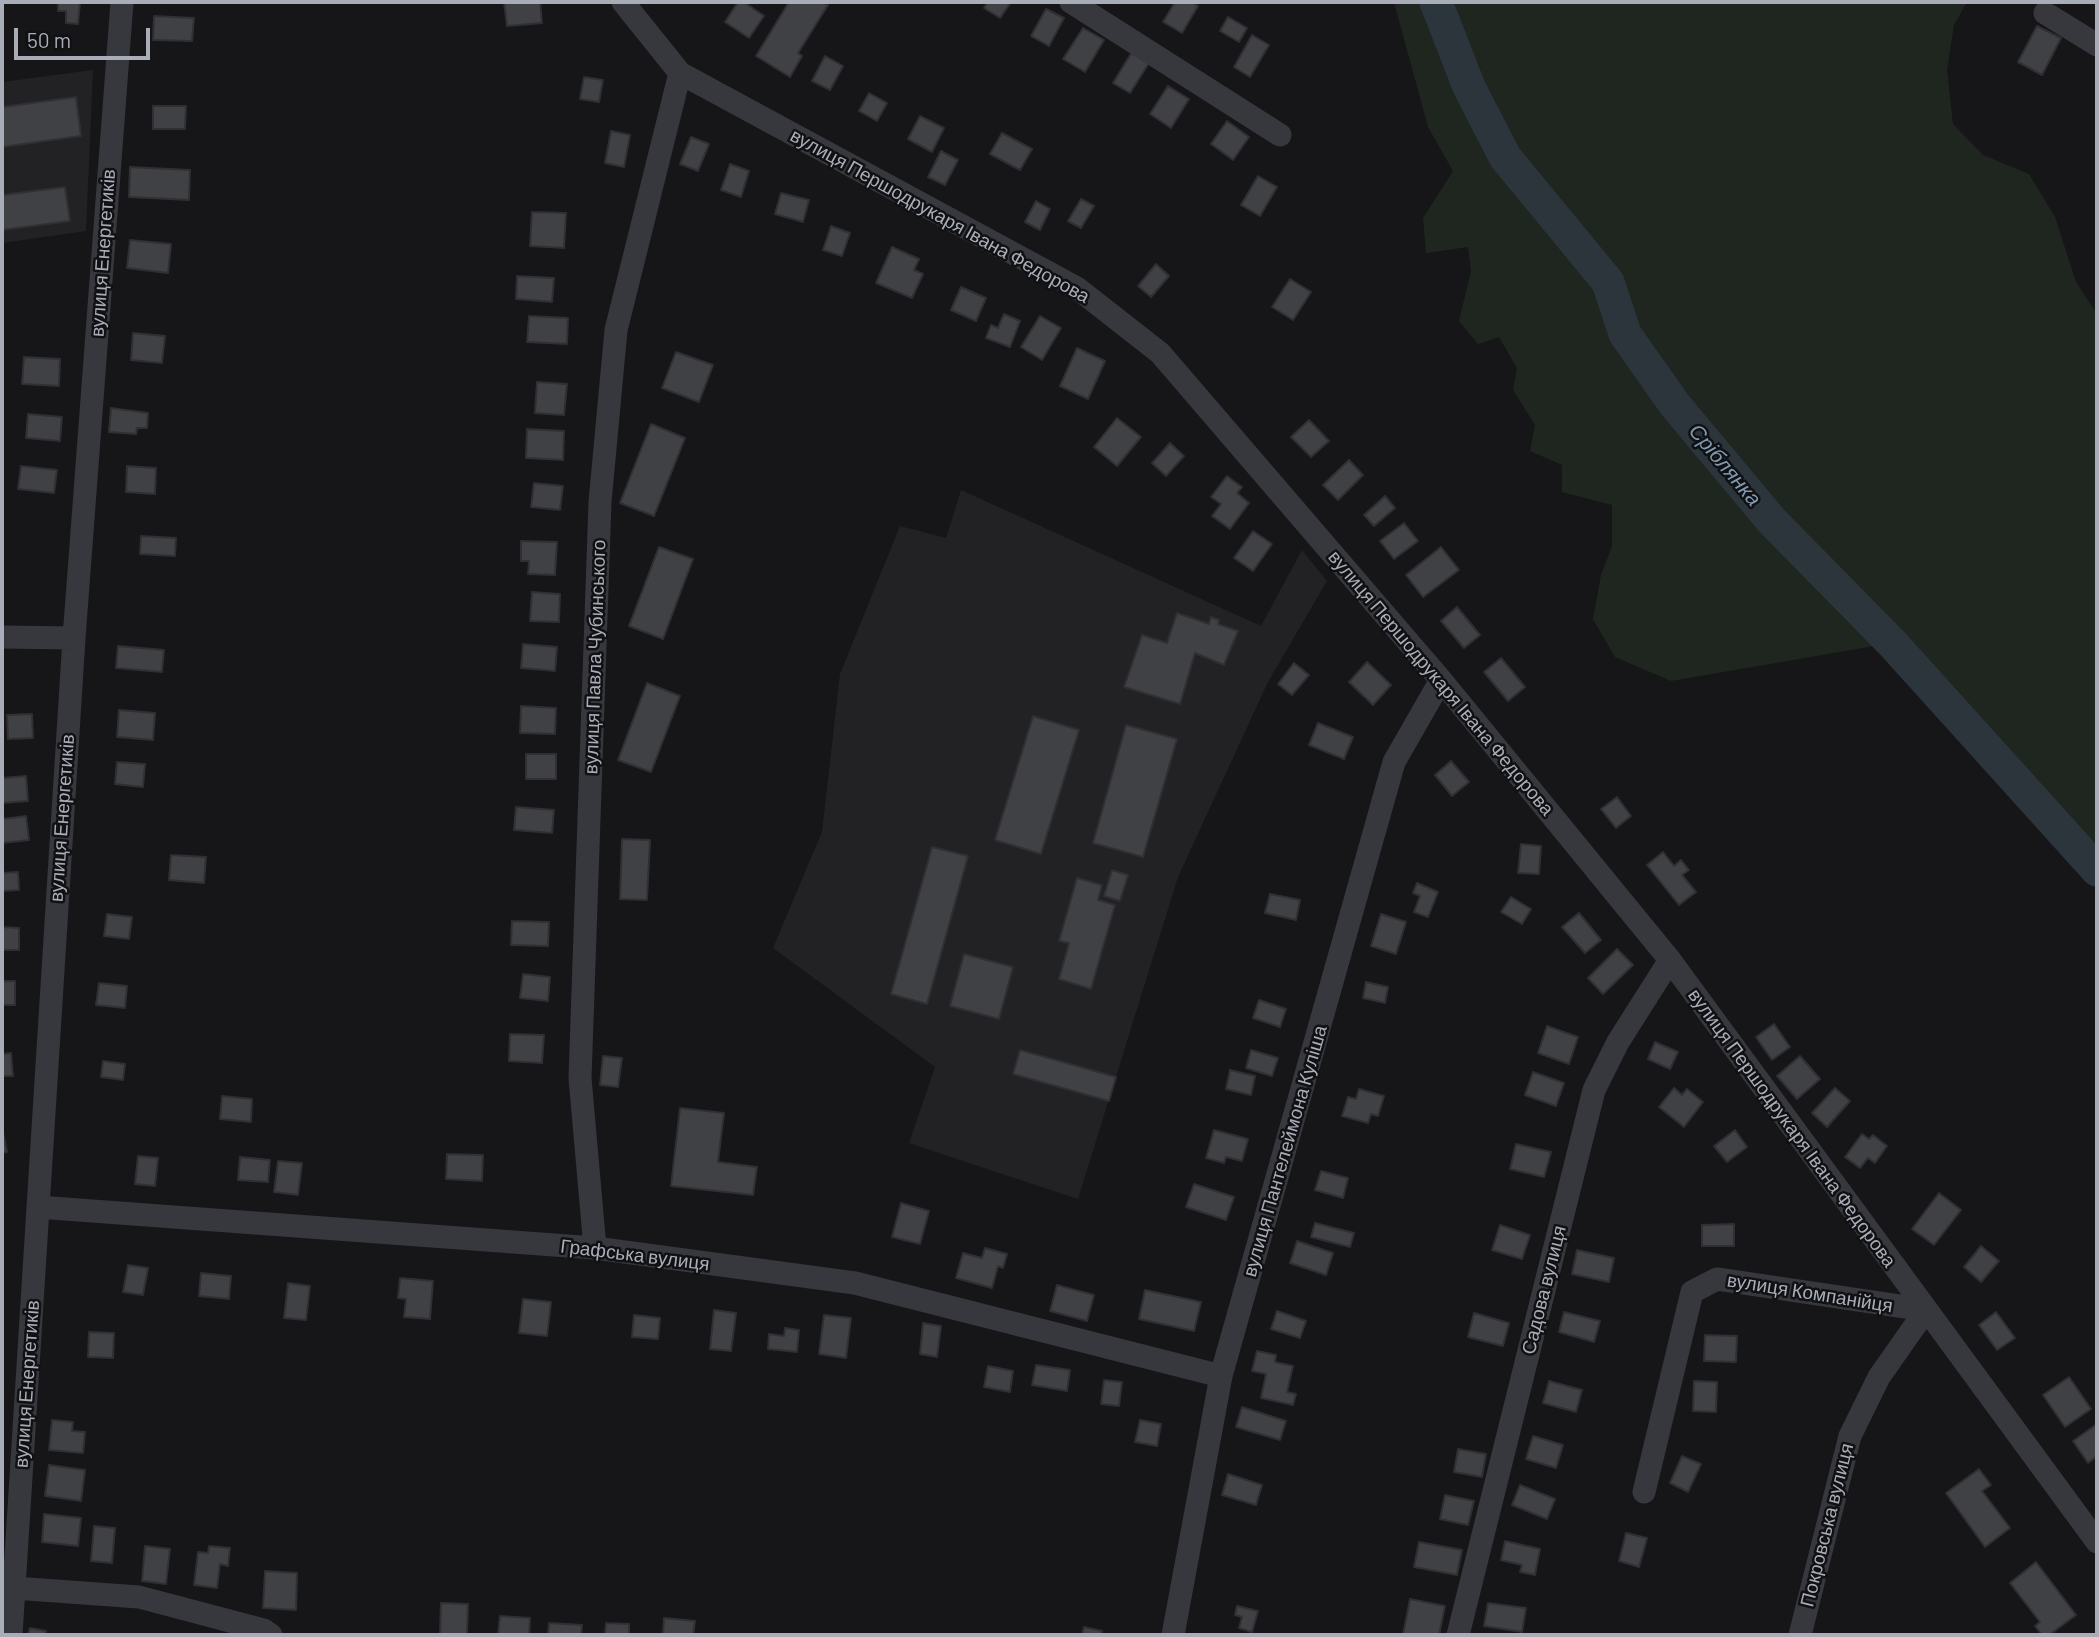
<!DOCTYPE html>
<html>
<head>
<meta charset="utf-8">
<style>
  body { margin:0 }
  #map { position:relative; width:2099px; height:1637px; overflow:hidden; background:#161618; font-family:Barlow,sans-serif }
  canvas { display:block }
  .frame { position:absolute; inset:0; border:4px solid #a8adb8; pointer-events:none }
  .scale { position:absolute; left:14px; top:28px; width:136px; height:32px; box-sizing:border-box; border:4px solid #a8adb8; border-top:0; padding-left:9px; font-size:21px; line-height:24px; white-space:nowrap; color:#a8adb8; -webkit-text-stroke:5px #111113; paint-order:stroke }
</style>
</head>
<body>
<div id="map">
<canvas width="2099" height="1637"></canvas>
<div class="frame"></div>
<div class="scale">50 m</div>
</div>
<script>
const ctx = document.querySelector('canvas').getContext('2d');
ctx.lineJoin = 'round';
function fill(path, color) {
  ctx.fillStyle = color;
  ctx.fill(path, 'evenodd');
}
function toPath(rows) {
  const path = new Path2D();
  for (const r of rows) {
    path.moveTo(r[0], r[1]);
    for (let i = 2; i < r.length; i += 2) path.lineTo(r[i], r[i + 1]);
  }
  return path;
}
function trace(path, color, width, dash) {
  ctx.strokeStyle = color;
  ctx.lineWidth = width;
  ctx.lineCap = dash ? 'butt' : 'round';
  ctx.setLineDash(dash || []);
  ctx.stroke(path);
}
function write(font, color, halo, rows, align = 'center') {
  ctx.font = font + ' Barlow,sans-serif';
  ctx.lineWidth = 5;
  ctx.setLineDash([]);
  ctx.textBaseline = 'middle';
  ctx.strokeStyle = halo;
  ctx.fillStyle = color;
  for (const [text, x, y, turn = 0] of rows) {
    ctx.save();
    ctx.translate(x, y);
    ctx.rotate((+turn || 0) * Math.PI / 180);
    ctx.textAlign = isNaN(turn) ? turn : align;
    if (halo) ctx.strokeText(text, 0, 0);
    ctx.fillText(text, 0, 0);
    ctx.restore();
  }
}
fill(toPath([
  [93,70,86,231,2,243,2,82],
  [961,490,1261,626,1302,550,1327,581,1268,682,1178,877,1078,1199,909,1143,935,1067,773,948,822,832,840,674,900,526,946,538]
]), '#222225');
fill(toPath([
  [1394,2,1967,2,1954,25,1947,70,1953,124,1983,155,2029,174,2055,217,2076,282,2097,314,2097,870,1892,643,1671,681,1615,657,1593,619,1601,575,1612,546,1612,505,1562,492,1562,465,1530,451,1535,425,1513,390,1517,368,1499,337,1478,344,1459,321,1471,271,1468,247,1426,253,1423,218,1453,171,1428,127]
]), '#1e261f');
trace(toPath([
  [1436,2,1469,87,1505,157,1608,282,1625,334,1675,405,1772,521,1892,643,2097,870]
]), '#2c353c', 33);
const building = toPath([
  [58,2,80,2,78,24,66,23,66,11,58,11,58,2],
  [504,2,540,2,542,23,507,26,504,2],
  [738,2,744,2,764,16,749,38,725,22,738,2],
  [789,2,822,2,828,5,798,53,802,56,790,77,756,56,789,2],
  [988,2,1011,2,1000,18,984,8,988,2],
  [1175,2,1192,2,1198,6,1182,33,1163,22,1175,2],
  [1046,9,1064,18,1049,46,1031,36,1046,9],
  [154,16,194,18,192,41,153,40,154,16],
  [1228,17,1247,28,1239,42,1220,31,1228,17],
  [2037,26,2061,38,2042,75,2018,62,2037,26],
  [1083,28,1104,40,1085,72,1063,59,1083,28],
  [1252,35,1269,45,1250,77,1234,67,1252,35],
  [1132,52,1149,63,1130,93,1113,83,1132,52],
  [825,56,843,66,830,90,812,81,825,56],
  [584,77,603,80,599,102,580,99,584,77],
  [1168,86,1189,99,1171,128,1150,114,1168,86],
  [869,93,887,103,877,121,859,111,869,93],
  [76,97,81,136,2,147,2,107,76,97],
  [153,106,186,106,185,129,153,129,153,106],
  [920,116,944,128,932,152,908,139,920,116],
  [1227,121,1249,137,1233,160,1211,144,1227,121],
  [611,131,630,135,624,167,605,163,611,131],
  [1002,133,1032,149,1020,170,990,154,1002,133],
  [691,137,709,144,698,171,680,164,691,137],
  [941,151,958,160,945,185,928,177,941,151],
  [730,164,749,171,741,197,721,190,730,164],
  [130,167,190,170,189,200,129,197,130,167],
  [1258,176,1277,187,1260,216,1241,205,1258,176],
  [65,187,70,221,2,230,2,195,65,187],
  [781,193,809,200,803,222,775,214,781,193],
  [1081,199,1094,206,1081,228,1068,221,1081,199],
  [1036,201,1050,209,1040,230,1025,222,1036,201],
  [532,212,566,213,564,248,530,246,532,212],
  [831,226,850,233,842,256,823,250,831,226],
  [130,240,171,244,168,273,127,268,130,240],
  [892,247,919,259,914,270,923,274,912,298,876,283,892,247],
  [1156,264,1169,276,1151,297,1138,286,1156,264],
  [517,276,554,278,552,302,516,299,517,276],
  [1290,279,1311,292,1293,320,1272,307,1290,279],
  [961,287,986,298,976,321,951,310,961,287],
  [1004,314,1020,321,1010,347,986,338,991,325,998,328,1004,314],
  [529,316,568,318,567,344,527,342,529,316],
  [1040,316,1061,328,1042,360,1021,347,1040,316],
  [133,333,165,336,162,363,131,360,133,333],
  [1077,348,1105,361,1088,399,1060,386,1077,348],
  [676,352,713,365,699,402,662,388,676,352],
  [24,357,60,359,59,386,22,384,24,357],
  [537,382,567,384,564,415,535,413,537,382],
  [111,408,148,413,147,428,137,428,136,434,109,432,111,408],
  [28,414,62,417,60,441,26,438,28,414],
  [1117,418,1141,437,1117,466,1094,447,1117,418],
  [1309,420,1329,441,1311,457,1291,437,1309,420],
  [651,424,685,438,654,516,620,503,651,424],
  [527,429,564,431,563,460,526,458,527,429],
  [1170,443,1184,456,1166,476,1152,463,1170,443],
  [1349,460,1363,475,1338,500,1323,485,1349,460],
  [21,466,57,470,54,493,18,489,21,466],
  [127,466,156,468,155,494,126,492,127,466],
  [1227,476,1242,487,1237,493,1249,503,1230,529,1212,516,1221,504,1211,497,1227,476],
  [534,483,563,486,560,510,531,507,534,483],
  [1385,496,1395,508,1374,526,1364,515,1385,496],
  [1404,523,1418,541,1394,559,1380,541,1404,523],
  [1253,531,1272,544,1253,571,1234,558,1253,531],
  [141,536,176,538,175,556,140,554,141,536],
  [521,541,557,542,555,575,528,574,529,561,521,561,521,541],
  [659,547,693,559,663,639,629,626,659,547],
  [1441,547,1459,570,1423,597,1406,575,1441,547],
  [532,592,560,594,559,622,530,621,532,592],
  [1457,607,1480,635,1464,648,1441,621,1457,607],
  [1177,613,1209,624,1211,617,1219,620,1218,624,1238,631,1224,665,1195,653,1180,704,1124,687,1142,635,1167,643,1177,613],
  [523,644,557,647,555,671,521,668,523,644],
  [118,646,164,650,162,672,116,668,118,646],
  [1501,658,1525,687,1508,701,1484,672,1501,658],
  [1367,662,1391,685,1373,705,1349,682,1367,662],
  [1294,663,1309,675,1292,695,1278,684,1294,663],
  [647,683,680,696,651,772,618,760,647,683],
  [521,706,556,708,555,734,520,733,521,706],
  [119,710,155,713,153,740,117,737,119,710],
  [32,714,33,738,8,739,7,715,32,714],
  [1033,716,1079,730,1041,854,995,840,1033,716],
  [1318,723,1353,737,1344,759,1309,745,1318,723],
  [1126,725,1177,739,1143,857,1093,843,1126,725],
  [526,754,556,754,556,779,526,779,526,754],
  [1451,761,1469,782,1452,796,1435,775,1451,761],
  [117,762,145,764,143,787,115,784,117,762],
  [26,776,28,801,2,803,2,778,26,776],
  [1617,797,1631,816,1616,828,1601,809,1617,797],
  [516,807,554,810,552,833,514,830,516,807],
  [26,816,29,840,2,843,2,819,26,816],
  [622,839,650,840,647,900,620,899,622,839],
  [1521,844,1541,846,1539,874,1518,873,1521,844],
  [932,847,968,856,927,1004,891,994,932,847],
  [1663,852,1674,866,1681,860,1689,870,1682,875,1696,892,1679,905,1647,865,1663,852],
  [171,855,206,857,204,883,169,880,171,855],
  [1112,870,1128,875,1120,901,1104,896,1112,870],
  [18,872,19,890,2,891,2,873,18,872],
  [1077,878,1102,885,1098,900,1115,905,1091,989,1059,979,1069,943,1059,941,1077,878],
  [1417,883,1438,892,1428,917,1414,912,1420,896,1413,893,1417,883],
  [1270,894,1300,900,1296,920,1265,913,1270,894],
  [1511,897,1531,909,1522,924,1501,912,1511,897],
  [1579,913,1601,940,1585,953,1562,927,1579,913],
  [107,914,132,917,129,939,104,936,107,914],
  [1381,914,1406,922,1396,954,1371,946,1381,914],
  [512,921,549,922,548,946,511,945,512,921],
  [2,927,19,928,19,950,2,950,2,927],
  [1617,949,1633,965,1603,994,1588,978,1617,949],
  [964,954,1013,967,999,1019,950,1006,964,954],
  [523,974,550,977,548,1001,520,998,523,974],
  [2,981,15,981,15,1005,2,1005,2,981],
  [1366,982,1388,987,1385,1003,1363,998,1366,982],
  [99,983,127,986,125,1008,96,1005,99,983],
  [1259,1000,1286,1009,1280,1027,1253,1018,1259,1000],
  [1774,1024,1790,1047,1772,1060,1756,1037,1774,1024],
  [1547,1026,1578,1037,1569,1064,1538,1053,1547,1026],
  [510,1034,544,1035,542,1063,509,1061,510,1034],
  [1655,1042,1678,1052,1670,1069,1648,1059,1655,1042],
  [1020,1050,1116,1077,1109,1101,1013,1074,1020,1050],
  [1251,1050,1278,1058,1272,1076,1246,1068,1251,1050],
  [11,1053,13,1076,2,1076,2,1054,11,1053],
  [603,1056,622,1058,618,1087,600,1085,603,1056],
  [1800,1056,1820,1079,1797,1099,1777,1076,1800,1056],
  [103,1061,125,1064,123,1080,101,1077,103,1061],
  [1230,1070,1255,1076,1251,1095,1226,1089,1230,1070],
  [1533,1072,1564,1083,1556,1106,1525,1095,1533,1072],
  [1674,1088,1682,1095,1687,1089,1703,1102,1684,1127,1659,1107,1674,1088],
  [1835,1088,1850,1101,1827,1127,1812,1113,1835,1088],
  [1359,1089,1384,1096,1378,1116,1371,1114,1368,1123,1342,1116,1348,1097,1356,1099,1359,1089],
  [222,1096,252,1099,251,1122,220,1119,222,1096],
  [680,1108,724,1113,718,1162,757,1167,753,1195,671,1186,680,1108],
  [2,1127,7,1152,2,1153,2,1127],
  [1214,1130,1248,1139,1242,1161,1226,1157,1224,1163,1206,1158,1214,1130],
  [1735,1130,1747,1147,1727,1162,1714,1146,1735,1130],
  [1862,1134,1869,1139,1873,1135,1887,1146,1875,1163,1868,1158,1860,1168,1845,1157,1862,1134],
  [1516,1144,1551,1152,1544,1177,1510,1169,1516,1144],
  [447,1154,483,1155,482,1181,446,1179,447,1154],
  [138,1156,158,1158,155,1186,135,1184,138,1156],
  [240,1157,270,1160,268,1182,238,1180,240,1157],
  [278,1161,302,1163,298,1195,274,1192,278,1161],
  [1321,1171,1348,1178,1343,1198,1315,1190,1321,1171],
  [1194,1184,1234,1197,1226,1220,1186,1207,1194,1184],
  [1939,1193,1961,1210,1934,1245,1912,1229,1939,1193],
  [901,1203,929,1211,920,1244,892,1237,901,1203],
  [1315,1223,1354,1233,1350,1247,1311,1237,1315,1223],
  [1734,1224,1734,1246,1702,1246,1702,1225,1734,1224],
  [1500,1225,1530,1235,1522,1259,1492,1250,1500,1225],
  [1297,1241,1333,1253,1326,1275,1290,1263,1297,1241],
  [1981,1246,1999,1261,1981,1282,1964,1267,1981,1246],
  [985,1248,1007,1254,1003,1268,998,1266,992,1288,956,1278,963,1253,982,1258,985,1248],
  [1577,1250,1614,1258,1609,1282,1572,1274,1577,1250],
  [128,1265,148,1268,143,1295,123,1292,128,1265],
  [201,1273,231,1276,229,1299,199,1296,201,1273],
  [400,1278,433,1281,430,1319,404,1317,406,1299,398,1298,400,1278],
  [288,1283,310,1286,306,1320,284,1318,288,1283],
  [1057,1285,1094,1295,1087,1321,1050,1311,1057,1285],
  [1145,1290,1201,1302,1194,1331,1139,1319,1145,1290],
  [523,1299,551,1302,547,1336,519,1333,523,1299],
  [714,1310,736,1313,731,1351,710,1349,714,1310],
  [1277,1311,1306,1321,1300,1338,1271,1329,1277,1311],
  [1564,1312,1600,1321,1594,1342,1559,1332,1564,1312],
  [1996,1312,2015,1338,1997,1350,1979,1325,1996,1312],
  [1474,1313,1509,1323,1503,1346,1468,1337,1474,1313],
  [634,1315,660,1318,658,1339,632,1337,634,1315],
  [824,1315,851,1318,846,1358,819,1354,824,1315],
  [923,1323,941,1326,937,1357,920,1354,923,1323],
  [785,1328,799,1330,797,1352,768,1349,769,1334,784,1336,785,1328],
  [89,1332,114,1333,113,1358,88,1357,89,1332],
  [1705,1335,1737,1336,1736,1362,1704,1361,1705,1335],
  [1257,1351,1276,1355,1275,1362,1293,1366,1287,1392,1296,1394,1293,1405,1261,1398,1266,1374,1252,1371,1257,1351],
  [1036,1365,1070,1370,1067,1391,1032,1385,1036,1365],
  [988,1366,1013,1371,1010,1392,984,1387,988,1366],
  [2069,1377,2091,1409,2065,1427,2043,1395,2069,1377],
  [1104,1380,1122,1382,1119,1406,1101,1404,1104,1380],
  [1549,1381,1582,1390,1576,1412,1543,1403,1549,1381],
  [1694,1381,1717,1382,1716,1412,1693,1411,1694,1381],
  [1242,1407,1286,1421,1280,1440,1236,1427,1242,1407],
  [52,1420,73,1422,72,1431,85,1432,83,1453,49,1450,52,1420],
  [1140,1420,1161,1424,1157,1446,1135,1442,1140,1420],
  [2097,1424,2097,1456,2088,1463,2073,1441,2097,1424],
  [1533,1436,1563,1445,1556,1468,1526,1459,1533,1436],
  [1458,1449,1486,1454,1482,1477,1454,1472,1458,1449],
  [1682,1456,1701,1464,1688,1492,1670,1483,1682,1456],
  [49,1465,85,1470,81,1501,45,1496,49,1465],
  [1979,1469,1991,1485,1982,1491,2010,1528,1985,1547,1946,1493,1979,1469],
  [1228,1474,1262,1485,1256,1505,1222,1495,1228,1474],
  [1520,1485,1555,1499,1547,1519,1512,1505,1520,1485],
  [1445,1495,1474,1501,1468,1525,1440,1519,1445,1495],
  [44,1514,81,1518,78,1546,42,1542,44,1514],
  [94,1526,115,1528,112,1563,91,1561,94,1526],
  [1626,1533,1647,1538,1639,1567,1619,1561,1626,1533],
  [1505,1541,1540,1549,1535,1575,1520,1572,1522,1565,1501,1560,1505,1541],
  [1419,1542,1462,1550,1457,1575,1414,1567,1419,1542],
  [145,1546,170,1549,166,1584,142,1581,145,1546],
  [209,1546,230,1548,228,1566,220,1564,217,1588,194,1585,198,1552,208,1553,209,1546],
  [2036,1562,2076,1615,2049,1635,2042,1635,2035,1626,2040,1622,2010,1583,2036,1562],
  [265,1571,297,1573,296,1610,263,1608,265,1571],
  [1410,1599,1445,1606,1439,1635,1403,1635,1410,1599],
  [441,1603,468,1604,467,1635,440,1635,441,1603],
  [1488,1603,1526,1608,1522,1632,1484,1626,1488,1603],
  [1237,1606,1258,1611,1252,1632,1239,1628,1242,1617,1235,1615,1237,1606],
  [500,1616,530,1618,529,1635,498,1635,500,1616],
  [664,1618,695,1621,693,1635,663,1635,664,1618],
  [549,1623,582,1625,581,1635,548,1635,549,1623],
  [606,1623,629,1624,629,1635,605,1635,606,1623],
  [1084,1627,1102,1631,1101,1635,1082,1635,1084,1627],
  [30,1628,46,1631,45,1635,28,1635,30,1628]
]);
fill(building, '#404145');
trace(building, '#303034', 2);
trace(toPath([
  [623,2,680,73,1077,288,1160,353,1441,680,1670,960,2097,1542],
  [1071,2,1280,135],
  [2045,13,2097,45],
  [2,637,74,638],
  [38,1207,595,1248,855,1283,1221,1376],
  [595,1248,580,1078,600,502,616,330,680,73],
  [1644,1492,1692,1292,1717,1279,1926,1310],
  [14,1588,139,1597,264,1630,271,1635],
  [11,1635,74,638,122,2],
  [1173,1635,1221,1376,1394,762,1441,680],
  [1458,1635,1594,1090,1618,1042,1670,960],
  [1800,1635,1850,1436,1879,1377,1926,1310]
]), '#37383d', 23);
write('19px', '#a8adb8', '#111113', [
  ["вулиця Першодрукаря Івана Федорова",940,216,29],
  ["вулиця Енергетиків",103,253,-86],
  ["вулиця Павла Чубинського",595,657,-88],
  ["вулиця Першодрукаря Івана Федорова",1441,683,50],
  ["вулиця Енергетиків",62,818,-86],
  ["вулиця Першодрукаря Івана Федорова",1792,1128,54],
  ["вулиця Пантелеймона Куліша",1285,1151,-74],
  ["Графська вулиця",635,1255,7],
  ["Садова вулиця",1544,1290,-76],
  ["вулиця Компанійця",1810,1293,9],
  ["вулиця Енергетиків",27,1384,-86],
  ["Покровська вулиця",1827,1525,-76]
]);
write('italic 21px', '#7f9bb3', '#111113', [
  ["Сріблянка",1725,465,50]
]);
</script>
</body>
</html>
